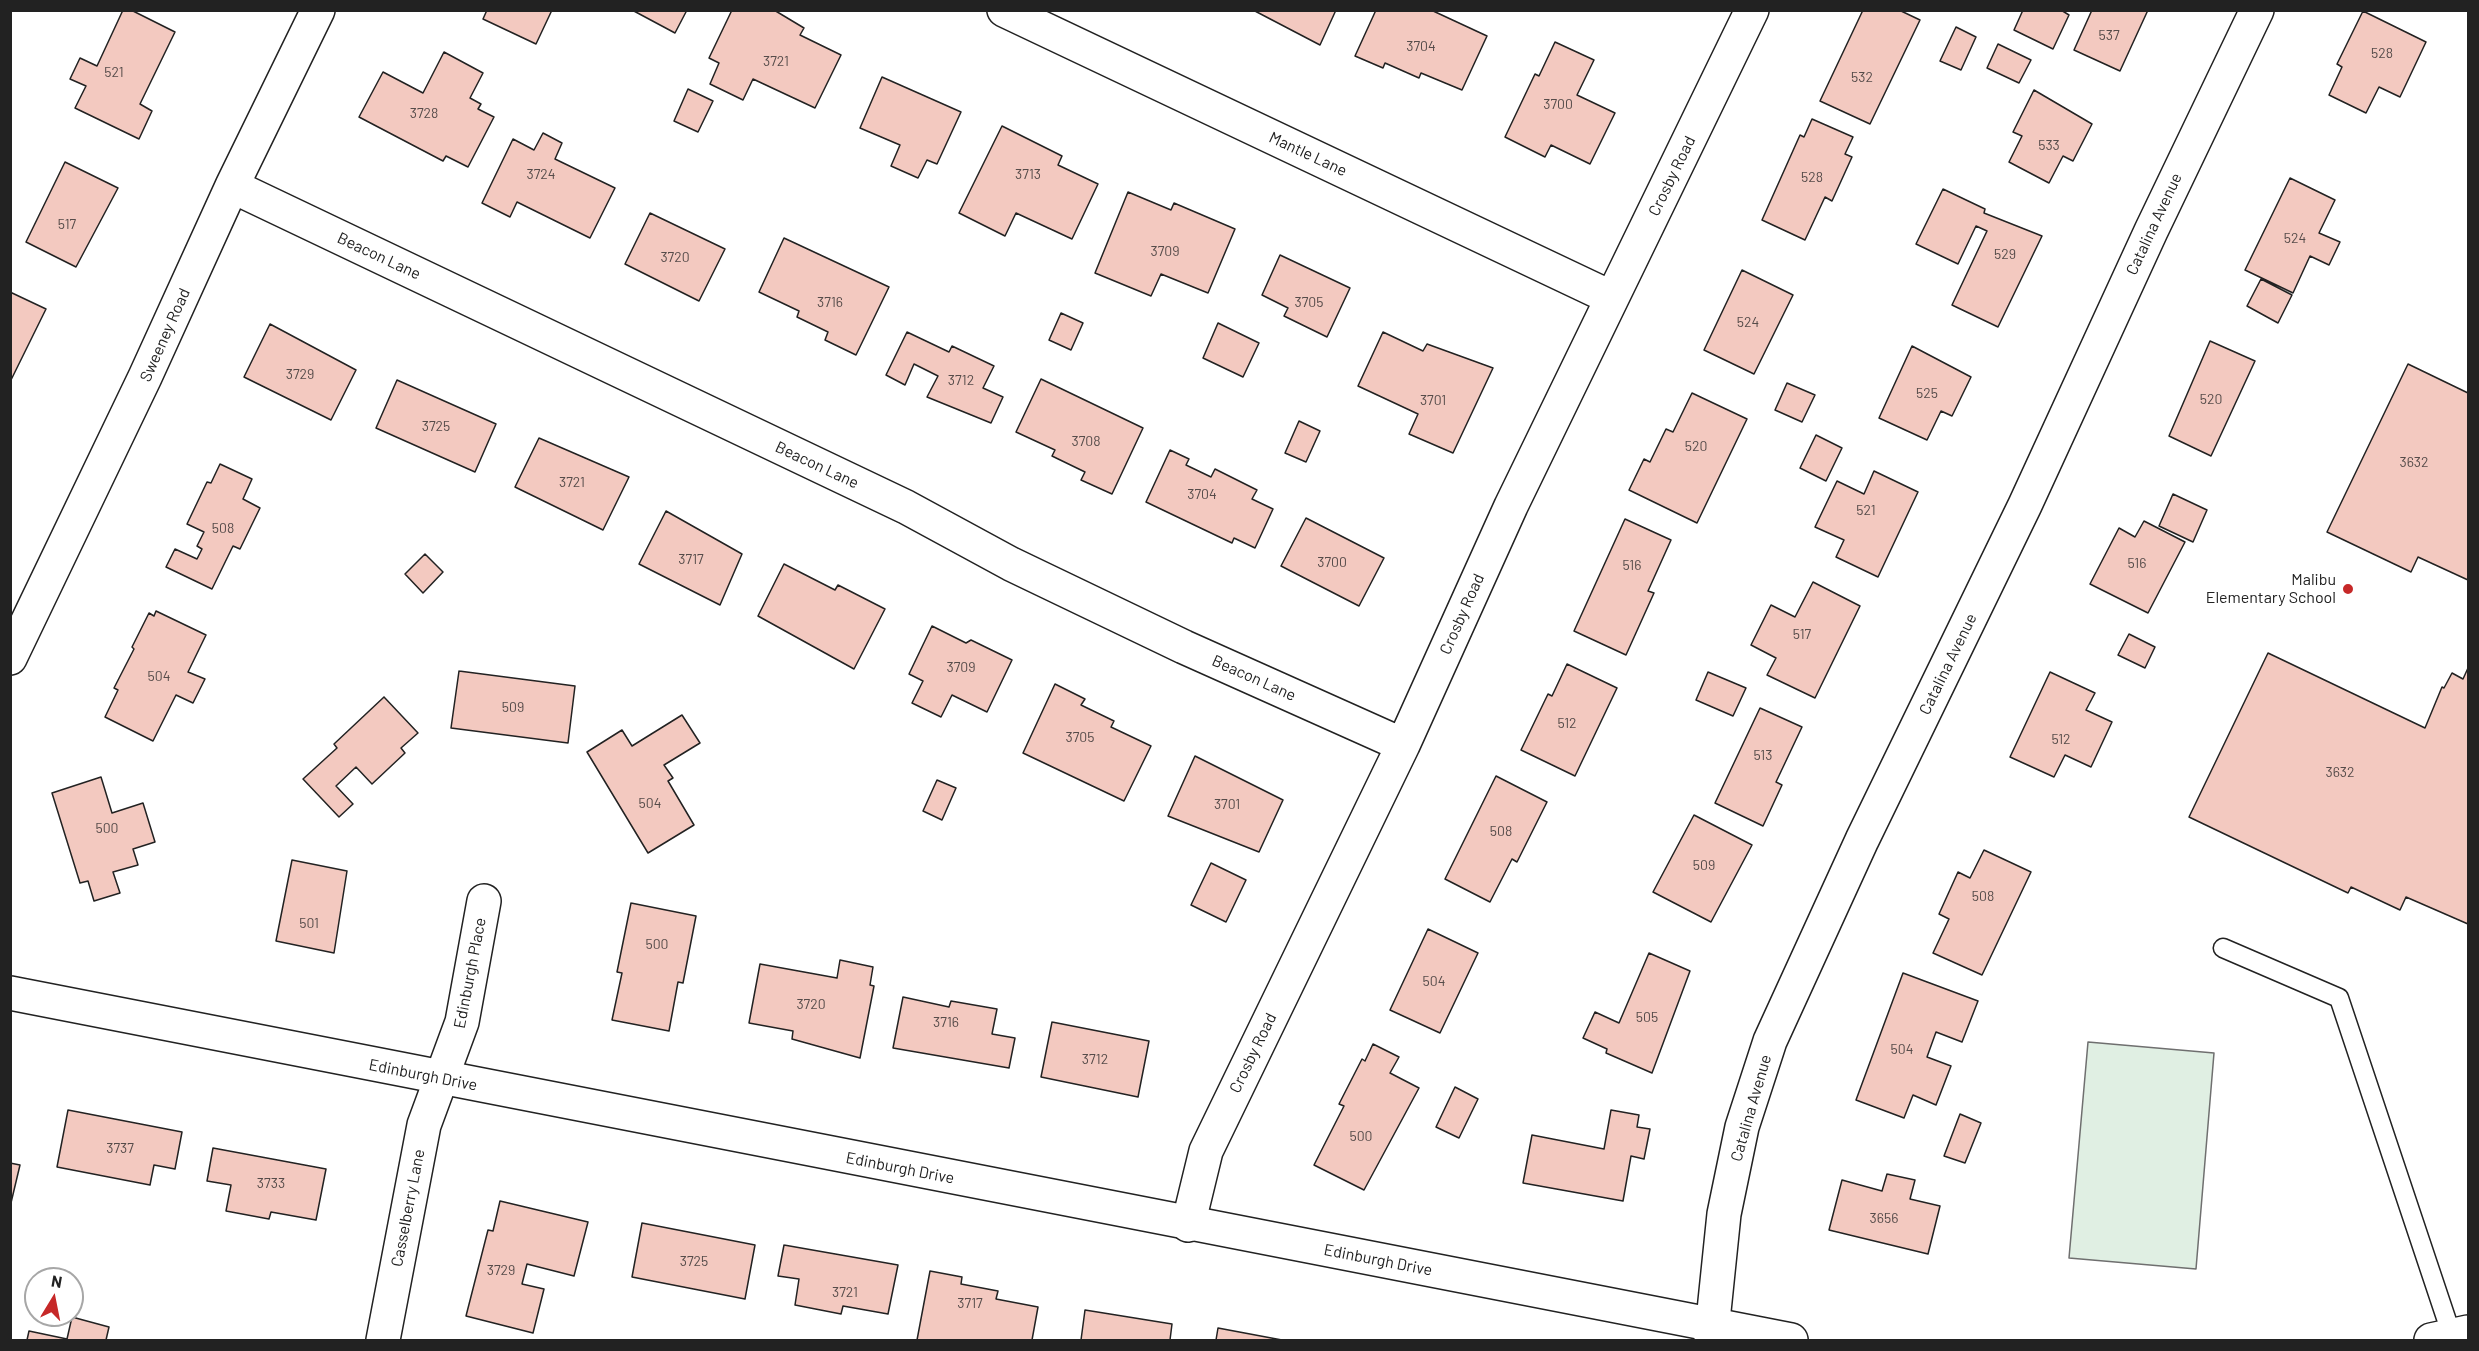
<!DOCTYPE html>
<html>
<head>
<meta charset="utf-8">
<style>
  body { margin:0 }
  #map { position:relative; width:2479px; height:1351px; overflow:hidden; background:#fff; font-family:Barlow,sans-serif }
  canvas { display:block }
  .frame { position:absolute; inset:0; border:12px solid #222; pointer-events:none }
  .north { position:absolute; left:24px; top:1267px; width:60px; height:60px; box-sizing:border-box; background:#fff; border:2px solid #a7a7a7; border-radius:50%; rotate:10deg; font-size:16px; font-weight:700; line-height:24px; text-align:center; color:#222 }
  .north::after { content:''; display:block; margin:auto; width:21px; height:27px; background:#c62828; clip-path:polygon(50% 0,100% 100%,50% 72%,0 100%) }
</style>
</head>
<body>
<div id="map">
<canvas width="2479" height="1351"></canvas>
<div class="frame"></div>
<div class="north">N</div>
</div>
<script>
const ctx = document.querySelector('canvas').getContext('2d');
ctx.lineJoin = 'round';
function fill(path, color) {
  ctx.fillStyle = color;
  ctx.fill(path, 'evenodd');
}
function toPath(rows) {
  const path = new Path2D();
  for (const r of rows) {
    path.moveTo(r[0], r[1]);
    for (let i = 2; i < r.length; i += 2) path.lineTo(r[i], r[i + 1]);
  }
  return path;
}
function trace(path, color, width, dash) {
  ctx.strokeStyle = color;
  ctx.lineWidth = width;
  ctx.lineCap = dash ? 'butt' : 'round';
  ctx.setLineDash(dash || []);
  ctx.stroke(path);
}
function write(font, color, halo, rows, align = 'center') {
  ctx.font = font + ' Barlow,sans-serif';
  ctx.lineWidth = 4.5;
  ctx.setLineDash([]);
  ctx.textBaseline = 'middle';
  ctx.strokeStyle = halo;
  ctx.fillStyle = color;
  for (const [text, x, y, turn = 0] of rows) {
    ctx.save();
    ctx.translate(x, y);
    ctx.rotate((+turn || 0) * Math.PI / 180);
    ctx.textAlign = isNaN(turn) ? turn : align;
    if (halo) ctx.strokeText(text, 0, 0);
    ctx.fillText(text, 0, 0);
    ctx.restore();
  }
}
const green = toPath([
  [2088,1042,2214,1053,2196,1269,2069,1258,2088,1042]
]);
fill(green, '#e0efe3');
trace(green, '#6f6f6f', 1.5);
const building = toPath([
  [123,10,131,10,175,32,140,104,152,111,139,139,75,108,86,86,70,79,80,58,97,66,123,10],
  [487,10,552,10,536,44,483,19,487,10],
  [632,10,687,10,675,33,632,10],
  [732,10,774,10,804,28,800,35,841,55,815,108,753,79,743,100,710,84,719,63,709,58,732,10],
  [1253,10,1336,10,1320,45,1253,10],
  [1376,10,1431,10,1487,36,1462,90,1421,73,1419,78,1385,63,1383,68,1355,56,1376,10],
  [1863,10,1899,10,1920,20,1870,124,1820,101,1863,10],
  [2023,10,2061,10,2069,15,2053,49,2014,30,2023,10],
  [2092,10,2148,10,2120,71,2074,50,2092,10],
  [2363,11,2426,42,2400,97,2379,87,2366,113,2329,95,2342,67,2337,64,2363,11],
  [1956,27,1976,37,1961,70,1940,61,1956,27],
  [1555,42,1594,60,1577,95,1615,113,1590,164,1551,145,1545,157,1505,137,1535,74,1539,76,1555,42],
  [1998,44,2031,60,2019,83,1987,68,1998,44],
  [444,52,483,73,470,98,481,104,478,109,494,117,468,167,446,156,443,161,359,117,383,72,423,93,444,52],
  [882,77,961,112,937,164,927,160,918,178,891,166,900,145,860,128,882,77],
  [688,89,713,101,698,132,674,121,688,89],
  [2034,90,2092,124,2073,161,2063,156,2049,183,2009,162,2022,136,2013,132,2034,90],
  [1812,119,1853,137,1845,154,1852,157,1832,201,1825,197,1805,240,1762,220,1800,135,1804,137,1812,119],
  [1002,126,1062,156,1058,165,1098,184,1072,239,1016,213,1005,236,959,213,1002,126],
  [543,133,562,143,555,159,615,188,590,238,517,202,510,217,482,203,513,139,534,150,543,133],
  [65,162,118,188,76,267,26,242,65,162],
  [2290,178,2335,200,2319,233,2340,242,2329,265,2310,256,2293,293,2245,270,2290,178],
  [1943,189,1985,209,1984,213,2042,236,1998,327,1952,305,1987,231,1976,226,1958,264,1916,244,1943,189],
  [1128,192,1171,210,1174,203,1235,229,1208,293,1161,274,1151,296,1095,273,1128,192],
  [650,213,725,249,699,301,625,264,650,213],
  [784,238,889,287,856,355,825,340,828,332,797,317,799,311,759,292,784,238],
  [1280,255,1350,288,1327,337,1284,316,1288,308,1262,295,1280,255],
  [1742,270,1793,295,1754,374,1704,350,1742,270],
  [2261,279,2292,295,2278,323,2247,306,2261,279],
  [10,292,46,309,10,382,10,292],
  [1061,313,1083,323,1071,350,1049,340,1061,313],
  [1218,323,1259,343,1243,377,1203,358,1218,323],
  [270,324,356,370,331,420,244,377,270,324],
  [907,332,949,352,952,346,994,366,983,388,1003,397,991,423,927,397,938,376,914,364,905,385,886,375,907,332],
  [1383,332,1423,351,1427,344,1493,368,1453,453,1409,434,1418,414,1358,386,1383,332],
  [2210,341,2255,361,2211,456,2169,436,2210,341],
  [1912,346,1971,377,1952,416,1941,411,1927,440,1879,418,1912,346],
  [2408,364,2468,393,2468,580,2418,557,2411,572,2327,532,2408,364],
  [1041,379,1143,428,1112,494,1081,480,1085,472,1052,456,1055,450,1016,432,1041,379],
  [397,380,496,424,475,472,376,428,397,380],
  [1787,383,1815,395,1802,422,1775,410,1787,383],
  [1692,393,1747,419,1697,523,1629,490,1644,459,1650,462,1666,429,1673,432,1692,393],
  [1299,421,1320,431,1306,462,1285,453,1299,421],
  [1816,435,1842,448,1826,481,1800,468,1816,435],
  [539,438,629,477,603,530,515,487,539,438],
  [1170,450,1189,459,1186,465,1211,477,1215,469,1257,490,1252,499,1273,509,1255,548,1234,538,1232,543,1146,502,1170,450],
  [220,464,252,479,243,499,260,508,240,549,233,546,212,589,166,567,175,549,197,559,202,549,197,546,204,532,187,524,207,482,211,483,220,464],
  [1874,471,1918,492,1878,577,1836,557,1844,540,1815,527,1837,481,1864,494,1874,471],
  [2173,494,2207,510,2193,542,2159,526,2173,494],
  [666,511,742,554,720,605,639,564,666,511],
  [1306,518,1384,558,1359,606,1281,566,1306,518],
  [1625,519,1671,540,1648,591,1654,593,1626,655,1574,631,1625,519],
  [2144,521,2185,542,2148,613,2090,584,2119,528,2135,537,2144,521],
  [425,554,443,572,423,593,405,574,425,554],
  [784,564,835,590,838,585,885,609,854,669,758,616,784,564],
  [1813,582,1860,606,1815,698,1767,675,1776,658,1751,645,1771,605,1795,617,1813,582],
  [156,611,206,635,188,672,205,679,193,703,176,695,153,741,105,717,118,690,114,688,134,649,132,647,149,613,154,616,156,611],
  [932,626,966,643,971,640,1012,660,987,712,952,695,941,717,912,703,923,681,909,674,932,626],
  [2129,634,2155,647,2145,668,2118,655,2129,634],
  [2268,653,2425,728,2442,687,2444,688,2452,673,2463,679,2468,668,2468,924,2406,897,2400,910,2351,887,2348,893,2189,817,2268,653],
  [1567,664,1617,688,1575,776,1521,750,1548,694,1552,696,1567,664],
  [459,671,575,686,568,743,451,728,459,671],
  [1708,672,1746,688,1733,716,1696,700,1708,672],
  [2050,672,2095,693,2086,710,2112,722,2091,767,2065,755,2054,777,2010,757,2050,672],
  [1055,684,1085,699,1081,705,1114,721,1111,727,1151,746,1124,801,1023,753,1055,684],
  [384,697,418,733,401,748,405,753,372,784,356,767,336,786,353,804,339,817,303,779,337,748,334,744,384,697],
  [1760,708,1802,727,1776,782,1782,785,1763,826,1715,803,1760,708],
  [682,715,700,743,664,765,673,778,668,781,694,825,648,853,587,752,622,730,632,746,682,715],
  [1195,756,1283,800,1259,852,1168,816,1195,756],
  [1496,776,1547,802,1517,862,1512,859,1490,902,1445,879,1496,776],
  [101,777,112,813,143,803,155,842,133,849,138,865,113,872,120,893,94,901,88,881,80,883,52,793,101,777],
  [937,780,956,788,942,820,923,811,937,780],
  [1694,815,1752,845,1711,922,1653,892,1694,815],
  [1984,850,2031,872,1982,975,1933,953,1949,919,1939,914,1958,872,1970,878,1984,850],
  [292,860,347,871,334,953,276,941,292,860],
  [1211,863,1246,880,1226,922,1191,905,1211,863],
  [631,903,696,916,683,983,678,982,669,1031,612,1020,622,973,617,972,631,903],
  [1428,929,1478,953,1440,1033,1390,1010,1428,929],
  [1649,953,1690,971,1652,1073,1606,1053,1607,1049,1583,1038,1595,1012,1619,1023,1649,953],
  [840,960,873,967,870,985,874,986,860,1058,792,1039,793,1031,749,1023,760,964,837,978,840,960],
  [1903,973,1978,1001,1962,1042,1936,1032,1927,1057,1951,1066,1936,1105,1913,1095,1904,1118,1856,1100,1903,973],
  [903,997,949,1007,951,1001,997,1009,992,1034,1015,1038,1009,1068,893,1048,903,997],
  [1052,1022,1149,1041,1138,1097,1041,1077,1052,1022],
  [1373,1044,1399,1057,1390,1073,1419,1088,1364,1190,1314,1165,1344,1106,1339,1104,1362,1059,1365,1061,1373,1044],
  [1455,1087,1478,1099,1459,1138,1436,1127,1455,1087],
  [68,1110,182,1132,175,1169,154,1165,150,1185,57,1167,68,1110],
  [1611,1110,1639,1115,1637,1127,1650,1129,1644,1159,1631,1156,1623,1201,1523,1183,1532,1135,1604,1149,1611,1110],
  [1960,1114,1981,1123,1965,1163,1944,1156,1960,1114],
  [213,1148,326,1169,316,1220,271,1212,269,1219,226,1211,231,1185,207,1181,213,1148],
  [10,1163,20,1165,10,1207,10,1163],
  [1887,1174,1915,1180,1910,1199,1940,1206,1928,1254,1829,1230,1842,1180,1882,1191,1887,1174],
  [500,1201,588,1222,574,1276,527,1264,522,1284,544,1289,533,1333,466,1316,488,1230,493,1231,500,1201],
  [642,1223,755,1245,745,1299,632,1277,642,1223],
  [784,1245,898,1265,888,1314,843,1306,841,1314,795,1305,799,1279,778,1276,784,1245],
  [930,1271,962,1277,961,1284,998,1291,996,1299,1038,1307,1032,1340,917,1340,930,1271],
  [1085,1310,1172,1324,1170,1340,1081,1340,1085,1310],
  [72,1317,109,1327,106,1340,27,1340,29,1331,67,1339,72,1317],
  [1218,1328,1282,1340,1216,1340,1218,1328]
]);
fill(building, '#f3c9c0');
trace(building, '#222', 1.5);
const lane = toPath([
  [2223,948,2339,998,2452,1336]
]);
const street = toPath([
  [1004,10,1612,298],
  [232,186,906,507,1011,564,1184,647,1403,745],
  [10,658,145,377,232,186,318,10],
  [1188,1225,1206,1151,1403,745,1511,506,1752,10],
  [383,1340,424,1125,462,1022,484,901],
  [1711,1340,1724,1214,1742,1127,1770,1041,1862,840,2025,505,2151,231,2257,10]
]);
const secondary = toPath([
  [10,993,1791,1340],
  [2431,1340,2468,1332]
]);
trace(lane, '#222', 21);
trace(street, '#222', 36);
trace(secondary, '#222', 36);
trace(lane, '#fff', 18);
trace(street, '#fff', 33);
trace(secondary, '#fff', 33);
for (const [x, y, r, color] of [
  [2348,589,6,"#c62828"]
]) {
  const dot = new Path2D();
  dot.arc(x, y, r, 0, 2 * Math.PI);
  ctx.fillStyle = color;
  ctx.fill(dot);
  trace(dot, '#fff', 2);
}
write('14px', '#564c4a', null, [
  ["537",2109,35],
  ["3704",1421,46],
  ["528",2382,53],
  ["3721",776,61],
  ["521",114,72],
  ["532",1862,77],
  ["3700",1558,104],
  ["3728",424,113],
  ["533",2049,145],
  ["3724",541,174],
  ["3713",1028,174],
  ["528",1812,177],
  ["517",67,224],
  ["524",2295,238],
  ["3709",1165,251],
  ["529",2005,254],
  ["3720",675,257],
  ["3716",830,302],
  ["3705",1309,302],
  ["524",1748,322],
  ["3729",300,374],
  ["3712",961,380],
  ["525",1927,393],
  ["520",2211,399],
  ["3701",1433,400],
  ["3725",436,426],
  ["3708",1086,441],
  ["520",1696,446],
  ["3632",2414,462],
  ["3721",572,482],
  ["3704",1202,494],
  ["521",1866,510],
  ["508",223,528],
  ["3717",691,559],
  ["3700",1332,562],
  ["516",2137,563],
  ["516",1632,565],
  ["517",1802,634],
  ["3709",961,667],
  ["504",159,676],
  ["509",513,707],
  ["512",1567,723],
  ["3705",1080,737],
  ["512",2061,739],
  ["513",1763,755],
  ["3632",2340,772],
  ["504",650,803],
  ["3701",1227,804],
  ["500",107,828],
  ["508",1501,831],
  ["509",1704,865],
  ["508",1983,896],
  ["501",309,923],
  ["500",657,944],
  ["504",1434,981],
  ["3720",811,1004],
  ["505",1647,1017],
  ["3716",946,1022],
  ["504",1902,1049],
  ["3712",1095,1059],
  ["500",1361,1136],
  ["3737",120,1148],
  ["3733",271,1183],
  ["3656",1884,1218],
  ["3725",694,1261],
  ["3729",501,1270],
  ["3721",845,1292],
  ["3717",970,1303]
]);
write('16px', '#222', '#fff', [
  ["Mantle Lane",1308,154,25],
  ["Crosby Road",1672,176,-64],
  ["Catalina Avenue",2154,224,-65],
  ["Beacon Lane",379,256,25],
  ["Sweeney Road",165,335,-66],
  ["Beacon Lane",817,465,25],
  ["Crosby Road",1462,614,-66],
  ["Catalina Avenue",1948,664,-64],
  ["Beacon Lane",1254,678,24],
  ["Edinburgh Place",470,973,-79],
  ["Crosby Road",1253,1053,-64],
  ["Edinburgh Drive",423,1075,11],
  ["Catalina Avenue",1751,1108,-74],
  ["Edinburgh Drive",900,1168,11],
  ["Casselberry Lane",408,1208,-79],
  ["Edinburgh Drive",1378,1260,11]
]);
write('16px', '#222', '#fff', [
  ["Malibu",2336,580],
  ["Elementary School",2336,598]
], 'right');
</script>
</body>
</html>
